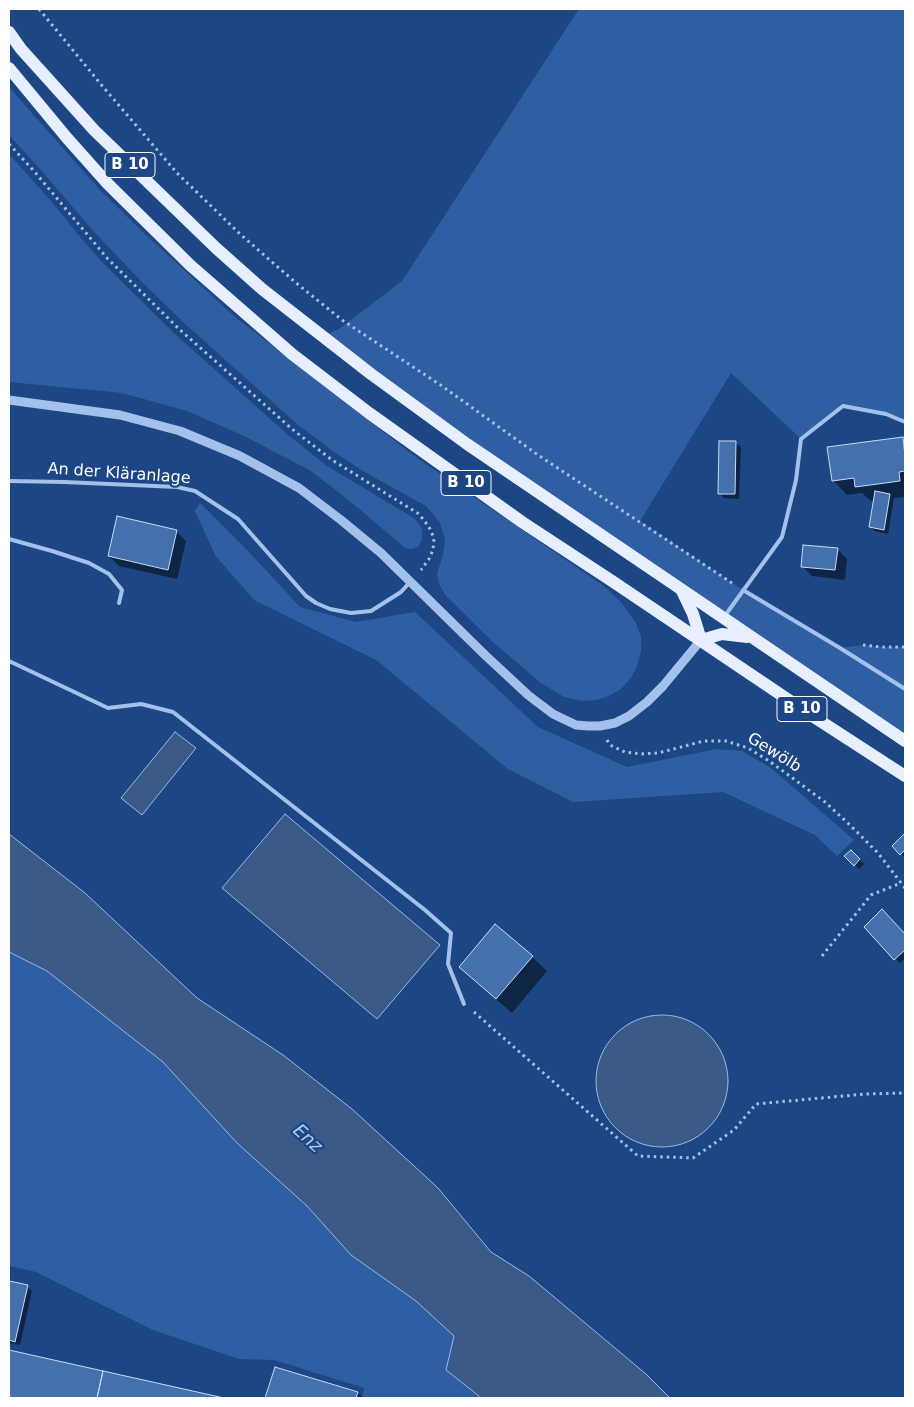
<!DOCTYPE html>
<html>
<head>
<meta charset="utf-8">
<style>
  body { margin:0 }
  #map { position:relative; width:914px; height:1407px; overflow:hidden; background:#1c4684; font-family:"DejaVu Sans",sans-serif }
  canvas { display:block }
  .frame { position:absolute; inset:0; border:10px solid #fff; pointer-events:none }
</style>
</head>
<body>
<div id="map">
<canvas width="914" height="1407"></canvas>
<div class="frame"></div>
</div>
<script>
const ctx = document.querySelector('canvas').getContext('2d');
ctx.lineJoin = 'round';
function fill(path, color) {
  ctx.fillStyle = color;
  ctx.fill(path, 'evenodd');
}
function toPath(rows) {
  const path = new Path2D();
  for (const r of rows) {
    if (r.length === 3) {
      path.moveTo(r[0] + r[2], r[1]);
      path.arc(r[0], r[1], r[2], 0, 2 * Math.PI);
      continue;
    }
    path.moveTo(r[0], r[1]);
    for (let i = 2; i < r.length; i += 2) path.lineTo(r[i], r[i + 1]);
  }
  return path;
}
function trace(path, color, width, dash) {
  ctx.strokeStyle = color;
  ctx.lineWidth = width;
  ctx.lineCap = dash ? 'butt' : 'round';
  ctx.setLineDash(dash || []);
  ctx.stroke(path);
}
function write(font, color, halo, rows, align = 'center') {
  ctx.font = font + ' "DejaVu Sans",sans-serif';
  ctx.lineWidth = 4.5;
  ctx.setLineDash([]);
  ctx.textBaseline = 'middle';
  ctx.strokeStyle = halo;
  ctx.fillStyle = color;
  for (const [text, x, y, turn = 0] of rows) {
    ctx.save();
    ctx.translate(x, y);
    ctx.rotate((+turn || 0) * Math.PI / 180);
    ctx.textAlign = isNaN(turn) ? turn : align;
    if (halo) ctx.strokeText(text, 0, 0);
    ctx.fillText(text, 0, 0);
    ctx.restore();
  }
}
fill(toPath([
  [579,9,905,9,905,422,886,414,843,406,801,439,731,373,640,521,743,590,840,648,864,645,881,647,905,647,905,741,323,336,339,329,402,281],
  [9,87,100,190,146,235,234,316,417,458,604,586,621,602,636,623,641,637,641,651,637,666,631,678,621,689,609,696,596,700,583,701,564,697,541,683,496,645,446,596,440,586,437,574,443,554,445,539,440,523,426,506,368,474,337,454,297,424,184,323,142,282,96,234,39,168,9,135],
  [9,154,52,202,75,231,103,263,175,334,287,434,327,466,414,518,422,529,422,540,418,547,411,549,405,548,356,506,311,471,244,436,187,411,122,393,9,382],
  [200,503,252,555,300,607,356,622,415,612,538,727,627,767,716,749,742,751,771,768,854,840,837,856,815,835,723,792,573,802,508,769,376,660,254,600,215,555,195,511],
  [9,952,47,971,163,1062,237,1143,307,1206,351,1255,416,1301,454,1336,446,1370,479,1396,479,1398,362,1398,364,1388,274,1360,239,1359,153,1330,36,1272,9,1266]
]), '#2f5fa2');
const water = toPath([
  [175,732,196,748,142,815,121,798,175,732],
  [285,814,440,945,377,1019,222,888,285,814],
  [9,834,85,893,197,998,283,1055,352,1109,438,1188,491,1252,529,1276,646,1374,670,1398,479,1398,479,1396,446,1370,454,1336,416,1301,351,1255,307,1206,237,1143,163,1062,47,971,9,952,9,834],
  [662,1081,66]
]);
fill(water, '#3b5a87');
trace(water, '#96bbec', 1);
fill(toPath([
  [902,438,905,441,905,497,894,498,888,534,874,531,870,526,874,501,871,501,862,493,847,495,833,480],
  [736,443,741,447,739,499,724,498,719,493],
  [176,531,186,541,177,579,119,566,109,556],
  [837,549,847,559,845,580,812,576,802,566],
  [905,835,905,858,894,846],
  [851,851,864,864,859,869,846,856],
  [882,911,905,935,905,958,900,963,865,927],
  [532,957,547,971,512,1013,475,981,461,967],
  [9,1282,27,1286,32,1291,20,1345,9,1343],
  [9,1351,219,1398,9,1398],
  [276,1368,358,1393,363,1398,267,1398]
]), '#0007');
const building = toPath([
  [903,437,905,457,905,471,899,472,900,481,855,487,854,478,832,481,827,447,903,437],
  [719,441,736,441,735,494,718,494,719,441],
  [875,491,890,494,884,530,869,527,875,491],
  [117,516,177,530,168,570,108,556,117,516],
  [803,545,838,548,835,570,801,567,803,545],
  [905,833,905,850,900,855,892,846,905,833],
  [851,850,860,859,854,866,844,856,851,850],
  [882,909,905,934,905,950,894,960,864,927,882,909],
  [495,924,533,956,496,999,459,967,495,924],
  [9,1281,28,1285,15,1342,9,1340,9,1281],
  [9,1350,103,1371,97,1398,9,1398,9,1350],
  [275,1367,358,1392,356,1398,265,1398,275,1367],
  [103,1371,224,1398,97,1398,103,1371]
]);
fill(building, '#4470ad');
trace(building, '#c7dcf8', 1);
trace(toPath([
  [39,9,104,88,177,173,240,234,295,282,342,320,442,386,538,455,732,583],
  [9,144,34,171,107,258,179,329,292,429,332,460,419,514,429,527,434,538,433,550,429,559,421,570],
  [863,645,881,647,905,647],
  [607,740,610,745,625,752,641,754,658,753,704,741,726,741,748,748,769,761,787,774,825,802,852,827,878,853,905,888],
  [822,956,871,895,901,883],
  [474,1012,638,1156,693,1158,734,1130,756,1104,865,1094,905,1093]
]), '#a3c1ea', 3, [2.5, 4]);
trace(toPath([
  [9,481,64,482,177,487,195,491,238,519,306,596,316,603,330,609,351,613,371,611,401,592,410,582],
  [9,539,52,551,89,563,109,574,122,590,119,603],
  [743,590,840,648,905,689],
  [724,617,782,537,796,480,801,439,843,406,886,414,905,422],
  [9,661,108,708,141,704,173,712,425,910,451,933,448,964,464,1004]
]), '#a3c1ea', 4);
trace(toPath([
  [9,400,120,415,180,431,240,456,299,488,341,520,381,553,485,655,528,695,553,714,576,725,588,726,600,726,615,723,629,716,647,702,663,686,701,640]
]), '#a3c1ea', 9);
trace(toPath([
  [9,32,21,49,94,130,216,248,262,289,371,374,467,444,905,741],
  [9,68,67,138,108,184,190,265,292,354,369,413,522,522,612,581,814,717,905,776],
  [682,591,693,614,701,640],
  [701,640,722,634,747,637]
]), '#e7effe', 12);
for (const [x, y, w] of [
  [130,165,50],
  [466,483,50],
  [802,709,50]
]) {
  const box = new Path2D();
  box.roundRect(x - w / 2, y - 12.5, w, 25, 4);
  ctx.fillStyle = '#1c4684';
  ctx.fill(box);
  trace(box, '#fff', 1);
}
write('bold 15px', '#fff', null, [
  ["B 10",130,165],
  ["B 10",466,483],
  ["B 10",802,709]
]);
write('16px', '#fff', '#1c4684', [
  ["An der Kläranlage",119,474,4],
  ["Gewölb",774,753,32]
]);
write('italic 18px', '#aecbf2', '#1c4684', [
  ["Enz",307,1139,42]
]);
</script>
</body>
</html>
